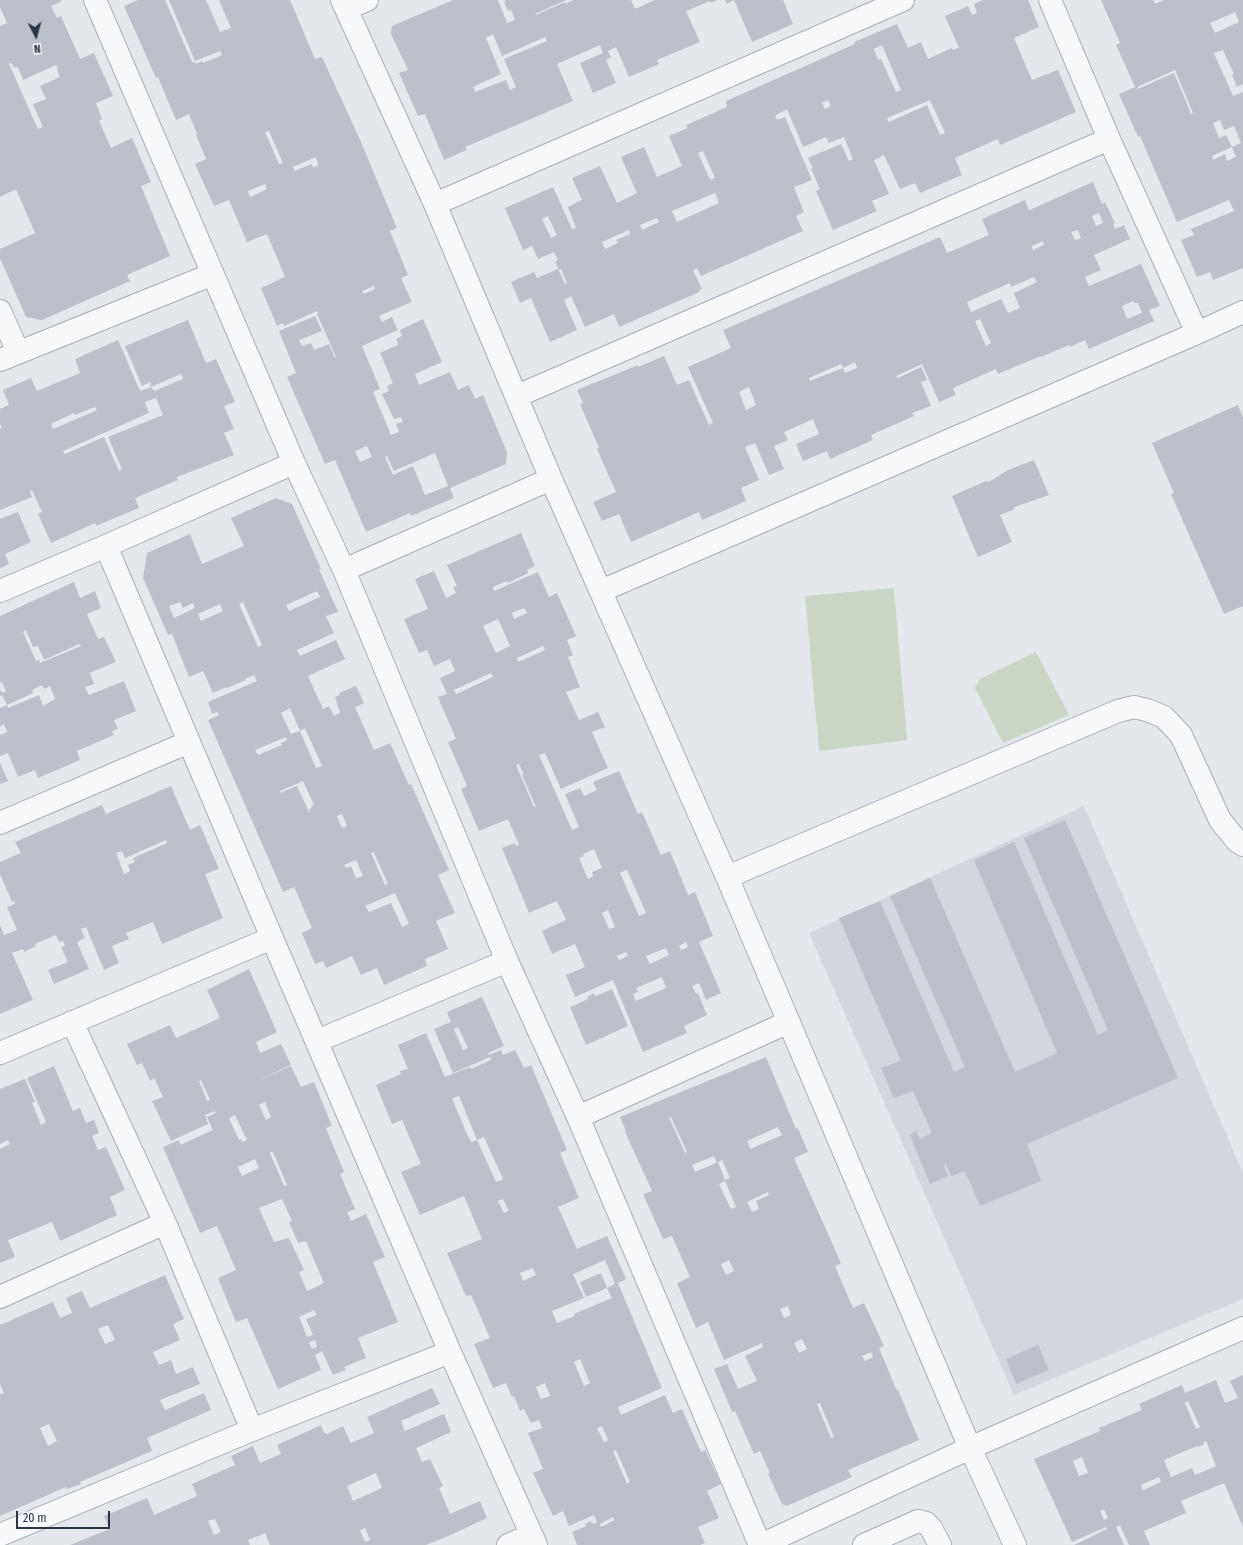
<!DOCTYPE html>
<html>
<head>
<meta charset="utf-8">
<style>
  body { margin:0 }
  #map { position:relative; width:1243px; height:1545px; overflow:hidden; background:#e4e7ec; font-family:"Fira Sans Condensed",sans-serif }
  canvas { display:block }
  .north { position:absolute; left:16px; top:16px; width:40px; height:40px; -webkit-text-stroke:3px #f4f6f9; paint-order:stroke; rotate:174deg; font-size:11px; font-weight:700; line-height:16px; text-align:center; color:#2b3445 }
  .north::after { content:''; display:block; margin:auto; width:14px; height:18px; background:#2b3445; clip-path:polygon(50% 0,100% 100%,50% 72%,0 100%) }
  .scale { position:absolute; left:16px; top:1511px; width:94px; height:18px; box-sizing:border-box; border:2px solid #2b3445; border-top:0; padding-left:5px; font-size:12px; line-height:14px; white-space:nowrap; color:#2b3445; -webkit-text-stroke:3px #f4f6f9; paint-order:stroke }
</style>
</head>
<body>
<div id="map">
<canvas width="1243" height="1545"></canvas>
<div class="north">N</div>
<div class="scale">20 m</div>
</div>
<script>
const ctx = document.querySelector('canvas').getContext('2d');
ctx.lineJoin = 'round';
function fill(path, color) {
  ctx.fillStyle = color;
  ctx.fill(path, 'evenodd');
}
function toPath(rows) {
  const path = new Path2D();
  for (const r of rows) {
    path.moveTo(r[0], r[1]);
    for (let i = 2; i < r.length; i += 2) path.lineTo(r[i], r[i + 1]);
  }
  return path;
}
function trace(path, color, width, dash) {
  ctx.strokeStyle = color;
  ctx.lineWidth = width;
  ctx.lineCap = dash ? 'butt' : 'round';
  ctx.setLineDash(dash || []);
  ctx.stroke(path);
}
fill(toPath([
  [1084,806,1243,1173,1243,1299,1014,1395,809,933]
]), '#d2d6de');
fill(toPath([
  [894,588,907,740,819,751,805,596],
  [1036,652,1069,715,1003,743,975,688,980,679]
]), '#c9d6c5');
fill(toPath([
  [0,0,61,0,61,2,51,6,57,18,61,16,80,59,94,53,113,96,96,103,102,119,99,121,111,148,132,138,151,182,141,186,170,256,127,275,130,281,42,320,26,317,0,258,0,249,35,233,16,189,0,197,0,26,7,23,0,7],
  [12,63,14,68,18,67,23,80,56,65,58,68,57,69,60,77,40,86,46,99,33,104,43,127,38,129,9,64],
  [138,0,165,0,192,62,195,62,196,64,202,61,203,63,222,55,220,51,195,61,169,0,206,0,220,32,231,28,219,0,290,0,315,59,322,57,361,142,397,228,390,231,408,275,401,278,412,302,379,316,382,322,392,317,398,330,362,346,380,389,373,392,391,435,399,432,396,424,403,422,401,417,394,419,382,394,389,391,387,386,393,383,380,353,398,345,396,339,402,336,400,330,423,319,442,362,415,374,419,385,450,372,458,390,469,385,475,399,483,395,507,452,506,464,450,488,454,498,411,516,410,513,366,532,335,460,325,464,287,377,296,373,279,331,315,316,322,331,299,340,302,346,311,343,314,350,329,344,335,358,336,357,317,314,318,314,317,311,284,326,283,323,277,326,261,288,285,277,267,234,247,242,229,200,214,206,195,164,206,159,196,135,197,134,189,114,176,120,158,77,156,78,124,6],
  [269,131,283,163,279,164,265,132],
  [316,157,318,165,313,168,312,164,295,171,293,167],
  [265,184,267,189,250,197,248,191],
  [374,286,375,289,364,294,362,291],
  [367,446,372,457,360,462,355,451],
  [435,453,448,486,425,495,413,466,393,475,385,457,387,456,394,471],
  [453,0,498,0,507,23,515,20,511,10,508,11,504,2,506,2,505,0,566,0,535,14,536,15,565,2,565,4,574,0,631,0,635,9,655,0,717,0,711,3,710,1,686,11,700,42,657,60,659,64,629,77,616,47,608,51,611,57,606,60,616,83,593,93,580,63,603,53,600,45,557,64,573,101,465,147,467,150,444,160,425,114,418,116,399,73,408,70,391,34,392,26],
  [493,34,502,56,545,37,547,41,504,59,516,87,510,90,506,80,475,92,473,87,501,74,486,38],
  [725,0,783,0,793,24,752,42,734,0,727,4],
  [983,0,1028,0,1039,27,1014,38,1032,80,1058,70,1076,112,1000,145,998,139,955,158,962,175,920,193,915,183,900,189,884,155,874,160,889,194,872,201,877,211,833,230,816,191,820,189,811,169,813,168,808,158,841,144,849,161,853,159,844,137,829,143,826,137,803,147,787,109,775,116,777,120,785,117,812,180,794,187,804,212,796,216,803,231,701,276,697,268,693,270,702,289,699,290,699,292,619,327,614,314,585,327,571,296,564,300,577,330,550,342,531,298,520,303,511,282,534,272,537,278,558,269,565,284,567,283,561,269,559,270,555,262,558,260,554,252,538,259,532,246,523,250,505,208,553,187,572,229,576,228,568,207,582,200,572,178,600,166,617,203,637,193,621,157,644,147,657,177,682,166,669,136,688,128,686,125,727,107,726,101,855,44,854,42,897,24,908,48,921,42,928,59,952,48,953,50,959,48,945,16,968,6,972,15,977,13,974,4],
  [882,45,901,90,896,92,881,59,878,60,874,49],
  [828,100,831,106,825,109,822,103],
  [930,100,945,133,940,135,927,105,889,122,887,118],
  [703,151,715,178,710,180,698,153],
  [715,193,719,203,677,222,672,211],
  [548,216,557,235,551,238,542,219],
  [657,218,659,222,642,230,640,225],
  [629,230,630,234,616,240,618,243,605,249,602,242],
  [1101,0,1153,0,1155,4,1164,0,1243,0,1243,84,1237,87,1232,75,1234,74,1223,50,1214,53,1233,96,1243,92,1243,268,1213,280,1210,272,1197,277,1181,240,1194,235,1191,229,1234,211,1229,200,1177,222,1140,136,1138,137,1119,94,1135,87,1116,45,1120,43],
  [1235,12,1239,22,1215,33,1210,23],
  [1175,70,1193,113,1191,114,1174,73,1138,89,1137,87],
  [1220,120,1224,130,1234,126,1241,143,1232,147,1236,157,1227,161,1225,154,1213,160,1212,156,1232,147,1226,135,1219,138,1213,123],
  [1093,182,1102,204,1105,202,1115,223,1113,224,1115,229,1124,225,1130,239,1094,255,1101,270,1085,277,1089,286,1141,264,1160,306,1149,310,1154,321,1089,349,1085,340,1070,347,1069,345,1041,357,1041,356,998,374,996,369,953,388,956,395,939,402,922,364,896,376,898,378,921,367,927,380,921,382,931,406,912,413,914,416,871,435,873,440,830,459,827,451,803,461,796,444,819,434,813,419,784,432,788,440,774,446,784,469,769,475,755,443,745,447,759,480,741,488,746,501,702,520,699,512,631,542,619,514,602,521,593,502,616,492,597,449,599,448,580,404,583,403,577,390,638,365,638,367,664,356,677,385,689,380,709,425,713,423,688,367,731,348,723,330,940,237,947,253,989,235,982,219,1025,200,1029,210],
  [1099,213,1103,223,1096,226,1092,216],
  [1078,230,1081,238,1075,240,1071,232],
  [1043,241,1044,245,1033,250,1032,246],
  [1034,277,1037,282,1014,293,1020,308,1008,313,1001,299,971,312,967,302,1010,283,1011,287],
  [1133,301,1135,303,1138,303,1142,313,1127,319,1122,306],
  [980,319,991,343,986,346,975,321],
  [855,362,857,368,845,373,843,368,810,381,809,378,841,364,843,368],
  [749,387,756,405,746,410,739,392],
  [188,320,206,363,216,359,235,402,224,406,234,429,224,433,234,455,177,477,178,480,135,498,139,508,96,526,95,523,51,543,38,514,42,512,32,490,30,491,32,497,0,510,0,429,2,428,0,424,0,409,9,405,3,390,31,378,37,391,80,373,75,359,118,340,140,391,151,387,154,391,183,379,181,374,151,387,150,382,142,386,125,346],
  [156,398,163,415,108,437,122,469,119,471,104,437,65,454,63,451,149,413,145,402],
  [95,407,97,410,53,429,51,424,74,413,75,415],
  [1238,405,1243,417,1243,606,1224,614,1171,494,1174,493,1152,443],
  [1034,460,1049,495,1015,507,1013,510,1000,515,1012,542,978,557,952,496,986,481,989,482,1008,470],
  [276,498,292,504,321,569,319,569,338,612,326,616,334,633,297,650,300,656,336,640,345,659,308,676,323,709,329,706,334,716,340,713,335,697,340,695,339,693,356,686,364,703,355,707,374,750,390,743,409,785,411,784,449,870,438,875,455,913,436,921,448,949,425,959,427,966,384,985,377,968,361,975,352,956,326,968,323,961,315,964,302,933,312,928,294,887,283,892,208,720,219,715,217,712,212,714,208,702,257,681,254,675,245,679,246,680,227,688,226,687,213,693,203,671,189,677,172,634,168,635,143,578,147,553,190,534,202,564,244,546,231,518],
  [317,591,320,597,289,611,286,605],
  [180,602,183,608,193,603,195,608,174,618,169,606],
  [243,602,262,645,258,647,239,604],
  [220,604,223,611,201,621,198,614],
  [290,708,300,731,305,728,322,766,316,768,300,731,291,734,281,713],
  [286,737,287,740,281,743,282,745,258,755,255,750],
  [303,781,314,805,311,806,312,808,309,809,310,811,309,812,297,786,280,793,280,791],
  [342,814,347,826,342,828,337,816],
  [373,852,374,853,388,884,385,885,371,853],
  [356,860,363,876,356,878,351,866,346,868,344,865],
  [395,893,409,924,402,927,391,903,369,912,365,906],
  [18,512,31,542,5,554,9,564,0,568,0,519],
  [521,533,535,566,527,570,528,573,508,583,507,581,493,587,494,591,538,572,549,597,557,593,576,636,567,640,573,655,568,657,580,687,566,692,579,720,598,712,605,727,592,732,608,768,561,789,545,753,539,755,572,830,579,827,565,794,580,788,584,796,597,790,593,782,619,771,638,814,642,812,661,855,670,851,688,895,695,892,713,936,699,942,721,993,706,1000,699,983,692,986,696,994,698,993,707,1015,684,1026,687,1033,643,1052,613,980,575,997,566,975,585,967,575,944,552,954,542,931,566,920,557,901,529,913,502,848,515,843,516,846,519,845,508,819,479,831,461,789,467,786,448,742,456,739,438,697,447,694,440,678,455,671,450,659,434,666,427,650,419,653,404,619,428,609,415,579,434,571,446,598,456,593,453,587,457,586,447,565],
  [524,608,527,613,514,619,512,613],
  [498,619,510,646,496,653,483,626],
  [543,646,545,650,518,662,517,658],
  [491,673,493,677,456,694,454,690],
  [519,764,524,775,522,775,536,807,534,807,516,765],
  [594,849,602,868,592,872,593,876,588,879,579,858,584,856,583,854],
  [627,870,646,913,639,916,620,873],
  [608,910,615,927,609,929,602,913],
  [686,942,688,947,681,950,679,946],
  [666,948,669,955,650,964,646,956],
  [626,952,628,956,619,960,617,956],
  [662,977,666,988,636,1001,633,994,638,992,636,988],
  [74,582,80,598,95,591,101,608,87,614,98,639,104,637,116,662,90,673,94,684,85,687,89,695,124,681,136,711,114,720,118,729,112,731,114,735,77,751,80,760,38,778,35,770,18,777,8,753,0,756,0,735,7,732,4,724,0,726,0,708,7,705,8,708,39,695,43,706,55,699,50,686,44,689,42,685,32,690,33,693,7,705,2,695,0,696,0,689,2,693,6,691,2,682,0,683,0,616],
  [26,630,33,647,38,646,44,660,79,644,81,646,40,663,39,660,36,661,23,632],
  [0,763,8,781,0,784],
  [171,786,190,830,200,825,219,869,205,874,223,918,162,944,153,922,126,933,129,939,112,946,119,963,104,970,86,927,81,929,85,938,77,942,89,969,54,984,48,970,68,962,61,947,65,946,63,941,59,942,56,935,35,944,36,946,24,952,23,949,12,953,33,1000,0,1014,0,925,4,935,17,930,7,907,15,904,14,901,12,902,0,874,0,862,21,853,15,842,102,805,106,814],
  [166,840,167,843,133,858,135,862,128,865,130,871,124,874,116,853,122,851,125,858],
  [1065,820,1178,1078,1027,1144,1041,1181,980,1206,965,1171,951,1176,946,1164,944,1166,948,1176,930,1184,910,1135,916,1131,920,1139,932,1133,913,1091,894,1098,881,1068,901,1061,839,918,880,901,954,1072,965,1067,890,896,930,878,1015,1072,1038,1062,1057,1053,974,860,1014,842,1098,1035,1108,1030,1024,838],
  [249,969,277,1032,256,1042,260,1053,281,1044,291,1065,252,1083,291,1066,301,1087,314,1082,332,1126,326,1128,344,1172,340,1174,355,1209,347,1212,351,1221,366,1214,385,1257,373,1262,398,1322,358,1338,366,1358,344,1367,346,1370,333,1375,322,1351,315,1355,321,1370,278,1389,247,1318,236,1322,218,1278,236,1270,217,1226,200,1233,163,1147,179,1140,180,1145,213,1130,207,1117,216,1113,214,1111,205,1115,208,1124,171,1141,152,1101,163,1097,154,1078,150,1081,142,1063,137,1065,127,1044,170,1025,176,1038,220,1018,207,990],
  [201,1080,210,1100,207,1101,199,1081],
  [265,1102,271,1117,266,1120,259,1105],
  [235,1115,247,1140,242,1142,241,1139,239,1140,229,1118],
  [271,1152,273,1152,287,1185,284,1186,270,1153],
  [255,1159,259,1168,242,1176,238,1167],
  [282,1199,292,1221,289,1222,298,1243,306,1241,324,1283,307,1291,299,1272,304,1270,289,1238,274,1242,259,1208],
  [314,1310,317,1315,306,1319,313,1335,307,1337,299,1317],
  [315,1340,317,1347,312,1349,309,1342],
  [612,989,628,1026,586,1045,570,1007,588,999,587,997,594,993,595,996],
  [482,997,504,1046,488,1053,489,1055,501,1050,503,1055,515,1050,524,1068,531,1065,567,1150,560,1153,579,1198,558,1207,577,1249,607,1236,626,1279,618,1283,662,1388,618,1407,621,1415,665,1395,673,1413,682,1409,701,1452,705,1450,721,1484,707,1491,719,1518,698,1527,705,1543,700,1545,577,1545,572,1532,586,1526,585,1524,591,1521,593,1524,597,1522,594,1515,569,1526,563,1511,553,1516,533,1473,543,1469,528,1433,542,1428,539,1420,531,1423,524,1409,520,1411,514,1396,512,1397,506,1383,493,1388,474,1344,490,1338,471,1295,466,1296,447,1253,482,1239,464,1196,420,1215,401,1172,421,1164,402,1120,392,1124,376,1085,401,1074,400,1071,408,1069,398,1045,426,1033,445,1077,470,1067,471,1069,491,1060,490,1057,453,1073,434,1029,451,1022,447,1012],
  [458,1027,468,1048,463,1050,454,1029],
  [459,1096,477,1140,484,1137,503,1179,496,1182,477,1140,471,1142,466,1132,452,1098],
  [503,1199,509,1211,504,1213,498,1201],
  [605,1260,615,1284,607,1288,612,1298,574,1314,575,1316,557,1323,552,1311,584,1298,573,1274],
  [533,1268,536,1275,523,1281,520,1273],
  [580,1359,590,1383,584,1386,574,1362],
  [545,1383,550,1396,541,1399,536,1387],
  [602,1426,608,1440,604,1442,597,1428],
  [616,1450,630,1482,627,1484,613,1451],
  [613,1517,615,1520,601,1527,600,1524],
  [766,1057,796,1129,798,1128,808,1152,794,1158,841,1263,835,1266,853,1308,864,1303,884,1346,879,1348,897,1391,898,1390,919,1440,848,1470,852,1477,787,1506,782,1504,768,1474,770,1473,760,1451,754,1454,735,1411,732,1412,714,1369,727,1364,738,1389,757,1381,745,1356,763,1347,762,1343,724,1360,708,1322,696,1328,677,1283,690,1277,672,1236,663,1239,643,1194,652,1191,625,1132,626,1131,620,1117],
  [669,1117,671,1117,687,1152,685,1153],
  [778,1127,782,1135,750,1149,747,1141],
  [714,1156,717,1163,722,1160,730,1178,725,1180,718,1162,695,1172,692,1165],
  [725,1181,736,1207,731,1209,719,1184],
  [768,1192,769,1195,756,1201,759,1209,752,1212,747,1202],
  [729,1260,734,1271,726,1275,721,1264],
  [788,1306,791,1315,784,1318,780,1309],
  [802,1339,807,1349,799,1353,794,1343],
  [871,1352,873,1357,865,1361,862,1356],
  [820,1403,834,1437,831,1438,817,1404],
  [54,1066,73,1111,80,1108,86,1123,94,1120,99,1133,92,1136,98,1150,106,1147,125,1190,110,1197,117,1215,60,1241,52,1222,8,1240,15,1257,0,1263,0,1149,10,1144,8,1140,0,1144,0,1089,25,1079,35,1102,32,1103,41,1125,46,1122,27,1078],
  [601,1273,607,1288,586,1297,580,1282],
  [165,1275,184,1319,173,1324,180,1340,153,1352,159,1365,171,1360,176,1374,193,1367,200,1384,160,1400,165,1410,204,1393,211,1410,147,1438,152,1451,80,1482,81,1484,67,1489,66,1487,0,1516,0,1394,4,1393,0,1384,0,1325,53,1302,60,1318,72,1313,66,1298,82,1291,90,1308],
  [108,1325,115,1340,105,1344,98,1329],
  [49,1424,57,1441,48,1446,40,1428],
  [1038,1345,1049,1370,1016,1384,1006,1359],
  [1243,1375,1243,1527,1224,1483,1181,1501,1186,1513,1144,1531,1150,1545,1129,1545,1120,1525,1116,1527,1124,1545,1074,1545,1107,1529,1106,1527,1072,1542,1034,1459,1100,1431,1099,1428,1142,1410,1139,1404,1182,1385,1185,1393,1216,1380,1225,1403,1238,1398,1230,1381],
  [1188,1401,1200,1427,1196,1429,1185,1403],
  [1206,1441,1216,1466,1195,1475,1192,1468,1171,1477,1164,1460,1197,1446,1198,1447,1205,1444,1203,1443],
  [1082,1457,1088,1473,1079,1476,1073,1461],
  [1159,1477,1161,1482,1143,1490,1141,1485],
  [1104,1509,1108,1518,1104,1520,1100,1511],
  [432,1388,440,1404,401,1421,405,1431,444,1414,451,1432,416,1448,422,1462,430,1459,443,1486,439,1488,450,1514,480,1501,487,1518,446,1537,426,1545,270,1545,265,1533,248,1540,250,1545,70,1545,110,1529,104,1516,147,1498,154,1515,197,1496,192,1484,235,1465,231,1456,253,1446,260,1463,281,1454,277,1445,321,1425,324,1433,326,1433,327,1434,343,1426,351,1443,374,1433,367,1417],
  [376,1473,382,1488,353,1501,347,1486],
  [215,1519,221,1532,214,1535,208,1521],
  [365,1528,370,1540,365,1542,360,1530]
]), '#bbc0ca');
const minor = toPath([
  [95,0,294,463,344,570,507,961,578,1117,760,1545],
  [342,0,435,204,551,479,727,877,970,1448,1015,1545],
  [1050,0,1109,139,1197,333],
  [346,9,367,0],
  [435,204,903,0],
  [0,311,18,352],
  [0,360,213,274],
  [517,396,1109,139],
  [106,546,272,938,450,1352,536,1545],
  [344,570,551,479],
  [0,591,106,546,294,463],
  [601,591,1197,333,1243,312],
  [0,823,189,742],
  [727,877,1118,711,1134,707,1147,710,1164,717,1181,735,1220,820,1237,841,1243,845],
  [72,1022,165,1223,252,1430],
  [317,1041,507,961],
  [0,1053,272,938],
  [578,1117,789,1022],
  [0,1297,165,1223],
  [0,1535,252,1430,450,1352],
  [508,1545,531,1535],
  [761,1545,970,1448,1243,1328],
  [864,1545,918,1521,926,1523,931,1528,940,1545]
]);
trace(minor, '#a9aeb7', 24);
trace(minor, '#f7f8fa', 22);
</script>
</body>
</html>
